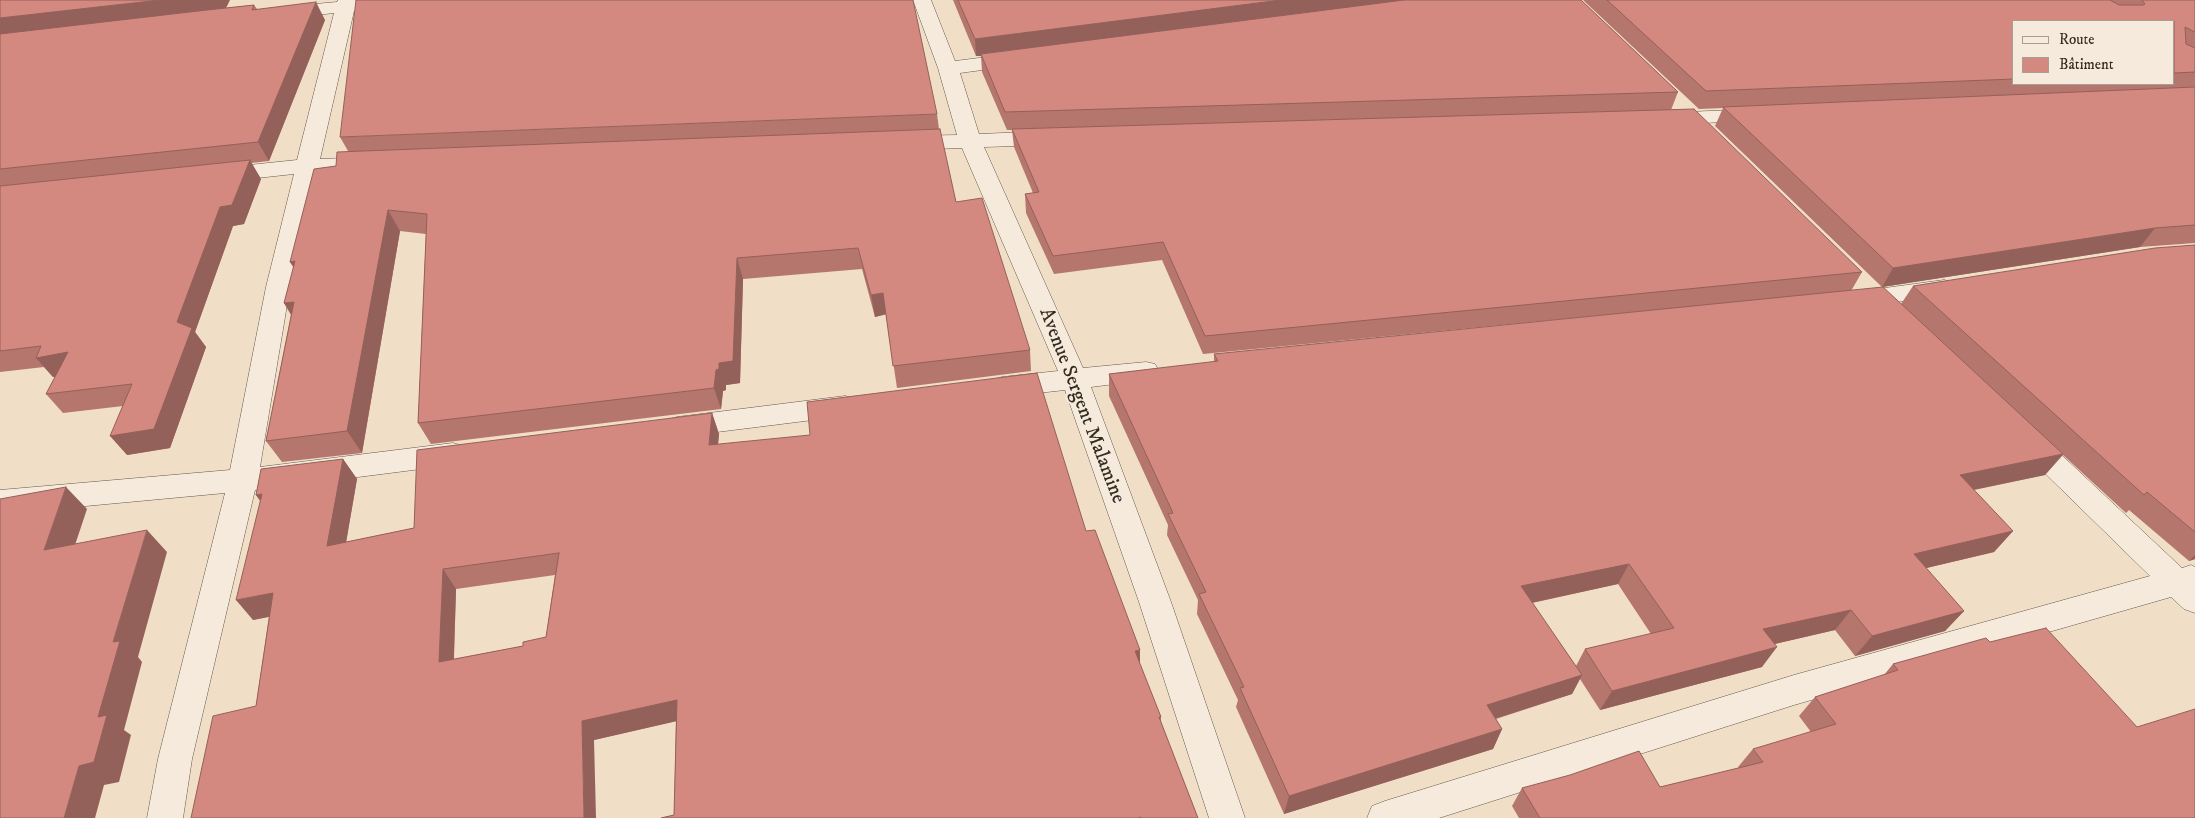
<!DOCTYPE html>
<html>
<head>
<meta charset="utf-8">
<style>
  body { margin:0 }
  #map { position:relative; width:2195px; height:818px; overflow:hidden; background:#f0dec7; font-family:"IM FELL DW Pica",serif }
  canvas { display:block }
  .legend { position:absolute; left:2012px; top:20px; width:162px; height:65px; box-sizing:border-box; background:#f5eadb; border:1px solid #a89e91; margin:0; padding:6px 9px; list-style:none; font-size:15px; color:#342c21 }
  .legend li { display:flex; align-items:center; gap:10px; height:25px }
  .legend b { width:25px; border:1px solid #a89e91 }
</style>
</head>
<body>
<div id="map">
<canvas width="2195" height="818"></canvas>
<ul class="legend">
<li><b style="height:6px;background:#f5eadb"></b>Route</li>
<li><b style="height:14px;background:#d38980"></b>Bâtiment</li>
</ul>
</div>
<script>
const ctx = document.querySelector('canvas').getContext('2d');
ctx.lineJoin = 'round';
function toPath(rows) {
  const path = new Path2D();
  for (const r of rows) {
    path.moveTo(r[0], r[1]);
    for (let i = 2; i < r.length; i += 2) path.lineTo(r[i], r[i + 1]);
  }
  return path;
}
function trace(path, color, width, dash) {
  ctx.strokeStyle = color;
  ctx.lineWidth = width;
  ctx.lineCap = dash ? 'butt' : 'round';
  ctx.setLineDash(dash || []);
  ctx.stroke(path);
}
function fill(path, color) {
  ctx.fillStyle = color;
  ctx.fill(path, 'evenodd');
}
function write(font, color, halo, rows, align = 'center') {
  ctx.font = font + ' "IM FELL DW Pica",serif';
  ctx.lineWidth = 4;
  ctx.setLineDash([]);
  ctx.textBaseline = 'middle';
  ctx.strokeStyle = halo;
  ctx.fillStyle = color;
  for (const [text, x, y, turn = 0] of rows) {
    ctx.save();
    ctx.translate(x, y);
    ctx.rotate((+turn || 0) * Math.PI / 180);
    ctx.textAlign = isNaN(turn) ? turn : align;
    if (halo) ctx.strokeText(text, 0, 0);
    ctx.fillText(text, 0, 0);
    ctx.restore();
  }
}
const minor = toPath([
  [338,0,419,0,417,4,410,6,354,11,320,159,372,157,380,159,383,164,380,169,372,171,317,172,290,287,260,467,453,443,463,446,467,454,463,462,453,465,255,490,192,759,183,818,147,818,158,759,225,493,0,514,0,490,230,470,266,287,294,174,220,182,212,180,209,175,212,170,220,168,297,160,334,13,282,19,275,17,272,13,275,9,282,7,337,2,338,0],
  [913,0,931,0,955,61,1019,53,1026,55,1029,59,1026,63,1019,65,960,73,979,134,1051,131,1059,133,1062,138,1059,143,1051,145,984,147,1083,368,1146,362,1155,364,1159,371,1155,378,1146,380,1091,387,1171,602,1245,818,1209,818,1139,602,1065,390,1002,397,992,394,988,387,992,380,1002,377,1058,371,962,148,907,150,899,148,896,143,899,138,907,136,957,135,938,68,913,0],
  [1756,109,1764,110,1767,115,1764,120,1664,125,1656,124,1653,119,1656,114,1664,113,1756,109],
  [1944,280,1953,282,1956,288,1953,294,1855,308,1846,306,1842,300,1846,294,1855,292,1944,280],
  [845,396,855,399,859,406,855,413,845,416,677,437,667,434,663,427,667,420,677,417,845,396],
  [2027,428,2037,432,2182,568,2191,565,2195,567,2195,613,2184,609,2171,597,1794,705,1439,818,1367,818,1372,806,1385,801,1794,675,2150,576,2017,446,2013,439,2017,432,2027,428]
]);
trace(minor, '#63584a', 1);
fill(minor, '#f5eadb');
fill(toPath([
  [0,0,226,8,254,5,257,9,325,20,269,161,251,163,261,179,244,224,233,226,195,332,206,347,170,448,127,455,123,406,63,413,46,394,55,377,53,377,44,367,0,372],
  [953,0,1581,0,1678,92,1671,110,1862,272,1851,291,1203,354,1162,260,1054,274,1026,213,1025,194,1033,193,1014,147,1012,130,1007,130,982,72,981,56,976,56],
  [1583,0,2195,0,2195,243,2140,247,1882,287,1715,126,1723,108,1699,109],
  [2014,21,2174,21,2174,84,2014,84],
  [937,114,939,129,956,202,1030,350,1031,371,897,388,886,314,875,317,862,269,743,279,740,383,726,385,726,390,723,391,721,409,431,444,418,423,426,234,400,231,362,453,282,462,266,441,291,315,284,303,294,268,290,262,336,166,348,151,340,137],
  [2195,245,2195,559,2189,561,2129,510,2126,513,2063,455,2045,475,1974,490,2013,531,1994,552,1926,568,1964,611,1945,631,1855,656,1835,630,1774,644,1762,667,1600,710,1580,679,1572,694,1496,719,1502,729,1493,749,1284,814,1236,707,1238,700,1197,614,1198,600,1167,535,1168,525,1109,396,1109,374,1214,362,1214,354,1901,304,1913,286],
  [1618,584,1651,634,1585,649,1576,666,1532,603],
  [712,413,719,434,718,444,1086,531,1161,717,1161,723,1198,818,661,818,674,815,676,721,594,740,256,706,269,617,253,620,260,501,256,495,343,459,357,479,346,542,414,528],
  [555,575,546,637,523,646,454,659,456,589],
  [1990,642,2137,727,2195,818,1519,818,1512,806,1522,788,1660,787,1739,768,1738,767,1753,749,1811,732,1799,716,1815,697,1884,675,1893,664]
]), '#b5766e');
fill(toPath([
  [160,0,230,0,224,12,0,38,0,18],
  [1281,0,1415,0,981,54,981,56,976,56,975,39],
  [316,2,325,20,269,161,258,142],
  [250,160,261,179,244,224,233,226,195,332,206,347,170,448,127,455,110,436,177,322,220,207],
  [388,210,400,231,362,453,347,431],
  [2155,228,2140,247,1882,287,1893,268],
  [737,258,743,279,740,383,726,385,726,390,723,391,721,409,714,388,716,370,719,363],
  [295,261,304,283,290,262],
  [883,293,887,314,875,317,871,295],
  [294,302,298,325,284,303],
  [68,352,84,371,53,377,36,358],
  [712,413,719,434,716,465,709,445],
  [2063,454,2045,475,1943,496,1960,475],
  [343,459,357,479,342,566,327,546],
  [66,487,87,509,66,572,44,550],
  [262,494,272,515,256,495],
  [147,530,167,552,138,657,142,662,124,730,131,735,119,782,104,785,95,818,64,818,79,766,98,717,113,642],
  [2013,531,1994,552,1897,575,1914,554],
  [2195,555,2195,559,2189,561],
  [1629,564,1618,584,1512,607,1521,586],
  [443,569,456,589,453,681,439,662],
  [273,593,290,612,253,620,236,600],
  [1851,610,1835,630,1749,650,1763,629],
  [1964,611,1945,631,1855,656,1872,636],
  [1777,647,1762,667,1600,710,1612,691],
  [1140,650,1140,669,1135,651],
  [1582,675,1572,694,1478,724,1487,705],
  [677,700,686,719,594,740,596,818,584,818,582,721],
  [1502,729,1493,749,1284,814,1289,796]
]), '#94605a');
const building = toPath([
  [0,0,160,0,0,18,0,0],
  [356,0,913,0,937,114,340,137,356,0],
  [958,0,1281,0,975,39,958,0],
  [1404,0,1581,0,1678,92,1005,112,981,54,1404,0],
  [1607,0,2110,0,2119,5,2143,5,2145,4,2142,0,2195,0,2195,32,2185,27,2186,44,2195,48,2195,72,2174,73,2174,21,2014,21,2014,79,1706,91,1607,0],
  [316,2,258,142,0,169,0,34,207,10,254,5,252,10,316,2],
  [2195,87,2195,225,2155,228,1893,268,1723,107,2195,87],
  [1694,109,1862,272,1205,336,1163,242,1053,256,1025,194,1039,192,1012,129,1694,109],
  [940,129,956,202,982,198,1030,350,893,366,883,293,871,295,858,248,737,258,733,361,719,363,719,369,716,370,714,388,418,423,427,214,388,210,347,431,266,441,294,302,284,303,295,261,290,262,314,169,336,166,337,152,940,129],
  [250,160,232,205,220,207,177,322,192,328,154,429,110,436,132,384,46,394,68,352,36,358,41,346,0,351,0,186,250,160],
  [2195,245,2195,532,2147,492,2144,495,1913,286,2155,248,2195,245],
  [1883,287,2063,454,1960,475,2013,531,1914,554,1964,611,1872,636,1851,610,1763,629,1777,647,1612,691,1585,649,1674,628,1629,564,1521,586,1582,675,1487,705,1502,729,1289,796,1240,688,1244,687,1199,594,1206,592,1168,514,1173,513,1109,374,1218,361,1214,354,1883,287],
  [1037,373,1086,531,1095,530,1140,650,1135,651,1161,717,1159,717,1198,818,1141,818,1141,817,1138,818,661,818,674,815,677,700,582,721,584,818,191,818,213,716,256,706,273,593,236,600,262,494,256,495,261,469,343,459,327,546,414,528,417,450,712,413,709,445,810,435,807,402,1037,373],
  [559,553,546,637,523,642,523,646,439,662,443,569,559,553],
  [66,487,44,550,147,530,113,642,120,641,98,717,107,715,94,762,79,766,64,818,0,818,0,499,66,487],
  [2046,628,2137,727,2195,709,2195,818,1540,818,1522,788,1570,775,1639,751,1660,787,1763,762,1753,749,1836,724,1815,697,1898,670,1893,664,1986,638,1990,642,2046,628]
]);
fill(building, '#d38980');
trace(building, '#94605a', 1);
write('20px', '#342c21', '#f5eadb', [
  ["Avenue Sergent Malamine",1081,406,69]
]);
</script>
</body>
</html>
